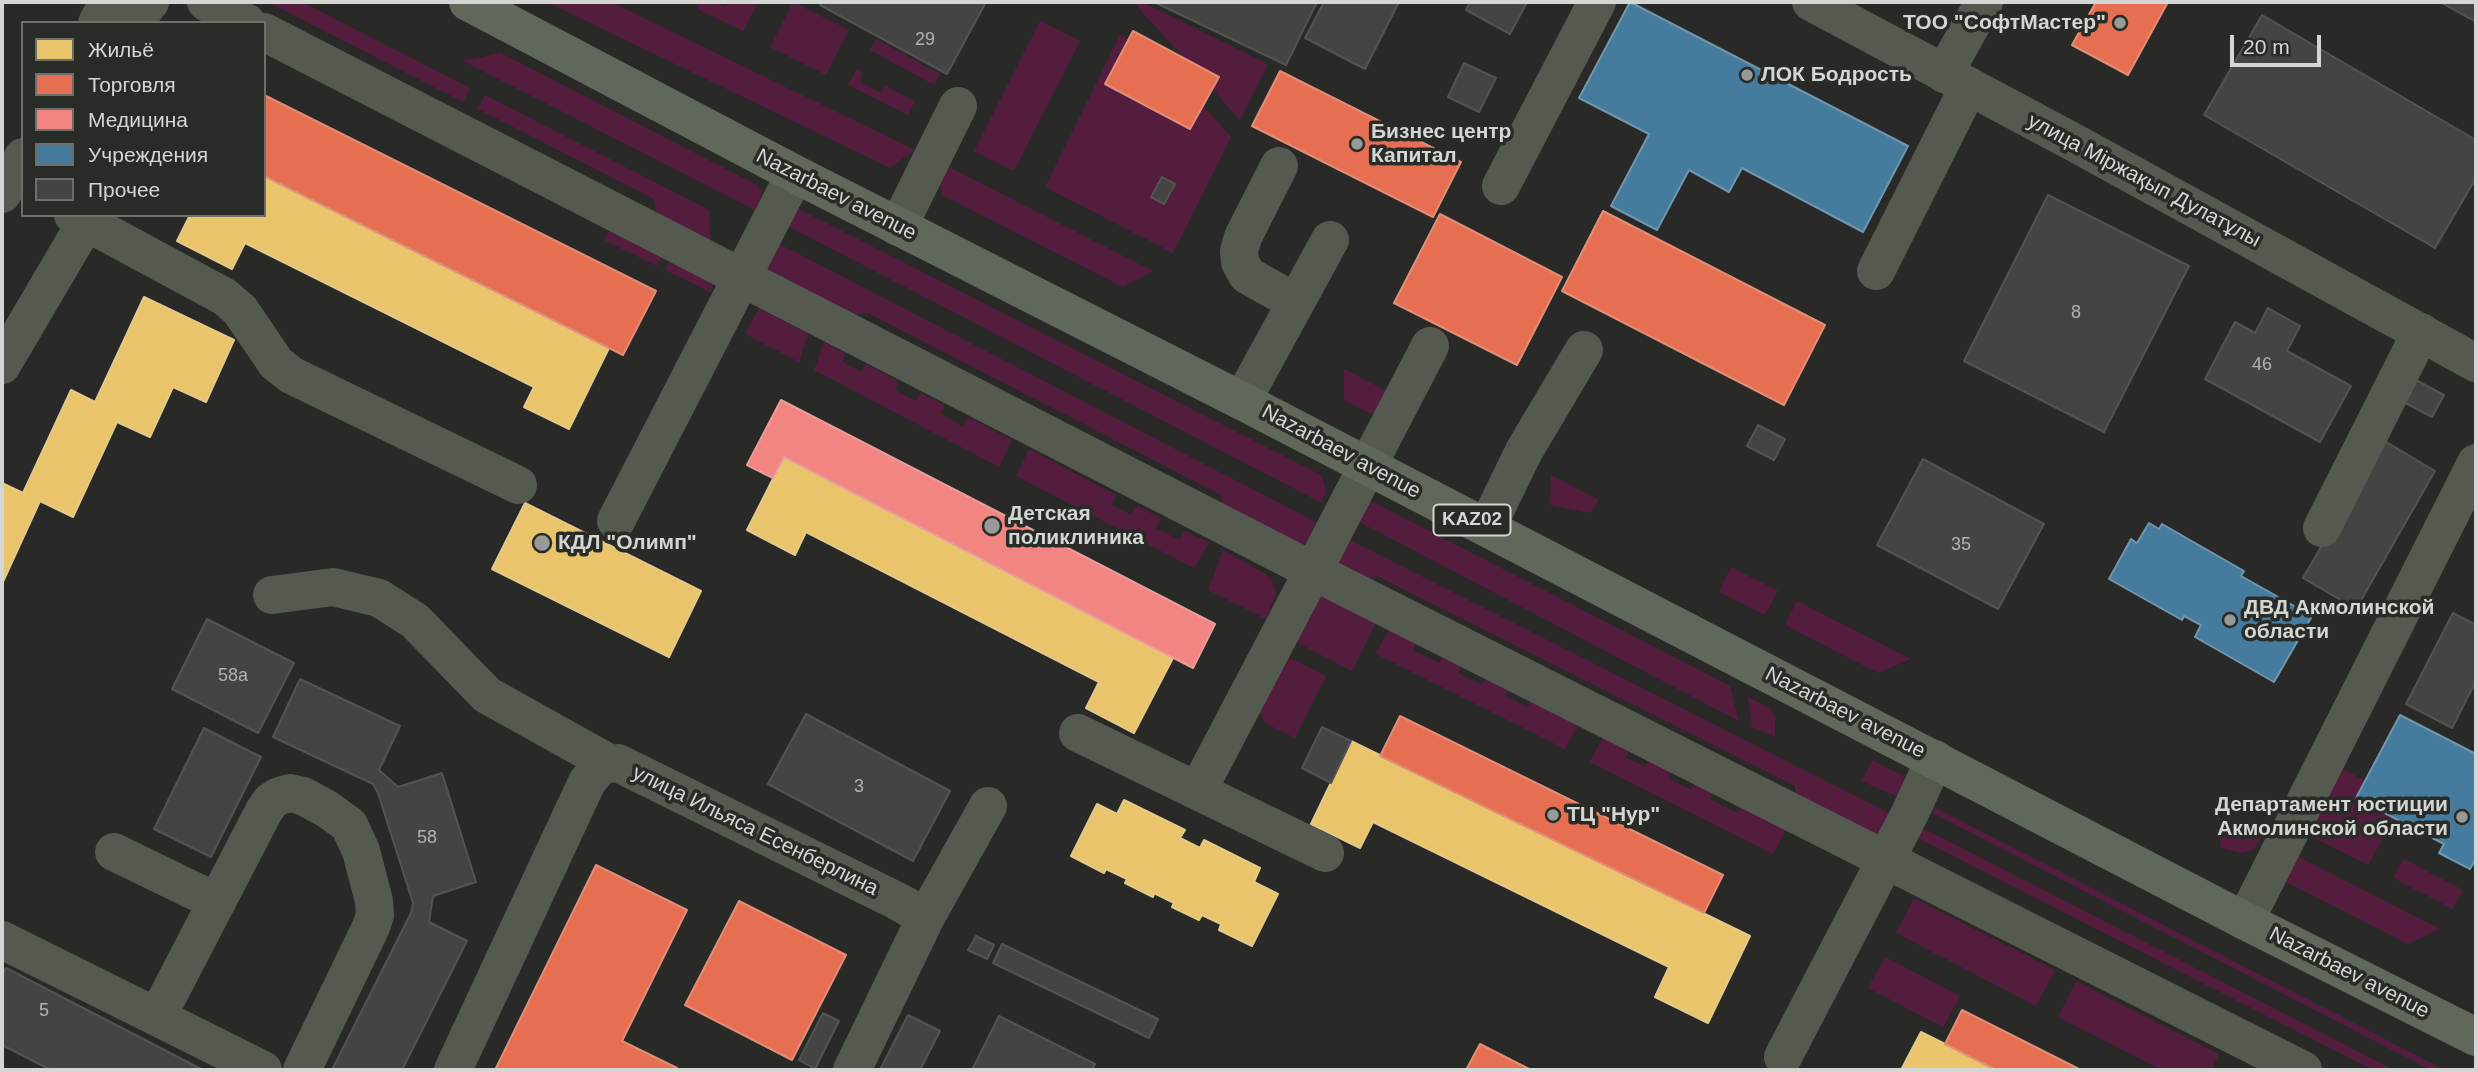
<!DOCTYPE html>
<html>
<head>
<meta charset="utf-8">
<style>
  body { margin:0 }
  #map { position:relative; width:2478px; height:1072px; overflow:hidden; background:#292a28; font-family:Arial,sans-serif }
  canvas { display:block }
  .frame { position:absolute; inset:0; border:4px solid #d4d6d3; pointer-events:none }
  .legend { position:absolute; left:21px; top:21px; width:245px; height:196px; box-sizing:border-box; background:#292b27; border:2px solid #6d6f6c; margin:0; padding:9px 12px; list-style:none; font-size:21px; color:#d4d6d3 }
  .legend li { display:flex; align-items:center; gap:14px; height:35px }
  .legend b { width:35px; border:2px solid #6d6f6c }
  .scale { position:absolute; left:2230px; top:35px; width:91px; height:32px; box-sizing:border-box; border:4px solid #d4d6d3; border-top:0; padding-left:9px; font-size:21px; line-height:24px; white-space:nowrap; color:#d4d6d3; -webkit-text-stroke:5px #292b27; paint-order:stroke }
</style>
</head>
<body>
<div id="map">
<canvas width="2478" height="1072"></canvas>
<div class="frame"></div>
<ul class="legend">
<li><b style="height:19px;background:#e9c46a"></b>Жильё</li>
<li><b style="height:19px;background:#e76f51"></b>Торговля</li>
<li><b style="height:19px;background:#f28482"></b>Медицина</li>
<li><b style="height:19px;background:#457b9d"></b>Учреждения</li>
<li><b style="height:19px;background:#444543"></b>Прочее</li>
</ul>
<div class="scale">20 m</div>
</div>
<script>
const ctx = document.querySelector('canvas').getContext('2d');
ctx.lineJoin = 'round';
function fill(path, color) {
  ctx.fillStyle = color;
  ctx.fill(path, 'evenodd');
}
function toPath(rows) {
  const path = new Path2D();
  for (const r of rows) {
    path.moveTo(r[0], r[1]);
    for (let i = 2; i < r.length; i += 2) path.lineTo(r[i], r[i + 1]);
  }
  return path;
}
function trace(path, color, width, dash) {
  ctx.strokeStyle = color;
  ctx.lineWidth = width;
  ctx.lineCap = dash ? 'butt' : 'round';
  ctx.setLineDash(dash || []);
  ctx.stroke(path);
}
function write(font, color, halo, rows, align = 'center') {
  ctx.font = font + ' Arial,sans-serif';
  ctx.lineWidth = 7;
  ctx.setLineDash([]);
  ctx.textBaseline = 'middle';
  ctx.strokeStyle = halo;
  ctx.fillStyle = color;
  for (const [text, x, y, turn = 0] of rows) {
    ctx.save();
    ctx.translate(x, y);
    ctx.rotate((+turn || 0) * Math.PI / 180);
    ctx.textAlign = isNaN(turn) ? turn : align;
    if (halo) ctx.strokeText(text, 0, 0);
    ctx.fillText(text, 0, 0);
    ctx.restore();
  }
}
fill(toPath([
  [268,2,302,2,470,88,463,102],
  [547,2,611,2,915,150,890,168],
  [700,2,714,2,725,7,728,2,758,2,743,31,697,9],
  [793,2,849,30,826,75,770,47],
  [1136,2,1142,2,1268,64,1240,120,1135,4],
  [1040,21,1080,41,1014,171,974,151],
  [1120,35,1153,50,1231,137,1173,253,1045,187],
  [876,39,940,74,934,85,870,50],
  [501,53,757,185,761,190,761,197,755,210,463,61],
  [856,70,863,73,860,82,881,93,885,86,915,101,908,115,848,85],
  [485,95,709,210,711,253,659,226,654,199,478,109],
  [945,165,1153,271,1123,287,942,195,940,181],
  [791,205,1321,475,1326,491,1322,503,778,221],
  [611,227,663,253,657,266,604,240],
  [770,239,1316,522,1307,542,1289,549,1224,516,1221,495,868,313,842,316,765,277],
  [671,257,716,280,710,292,665,270],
  [759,308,808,334,799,362,745,334],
  [824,342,846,354,842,362,861,372,866,364,898,381,895,390,916,401,921,393,945,405,941,414,963,426,968,417,1012,440,999,467,814,370],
  [1344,369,1394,395,1382,412,1371,414,1344,400],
  [1029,449,1116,495,1112,505,1131,515,1137,506,1161,518,1156,528,1179,540,1185,531,1209,543,1194,568,1016,476],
  [1551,475,1599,500,1590,513,1550,505],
  [1373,502,1730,686,1739,721,1352,518,1357,509],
  [1344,537,1891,814,1874,848,1795,808,1795,786,1377,576,1357,583,1346,578,1336,554],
  [1223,550,1271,577,1276,593,1266,619,1208,590],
  [1731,567,1778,591,1765,615,1719,592],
  [1330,596,1377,621,1352,671,1292,640,1319,598],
  [1797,601,1911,659,1878,673,1785,625],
  [1390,627,1417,641,1413,650,1439,663,1444,654,1462,664,1458,673,1482,685,1487,676,1509,688,1505,696,1527,707,1531,699,1579,723,1565,749,1376,654],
  [1285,655,1326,676,1295,738,1265,723,1259,710],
  [1748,697,1769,708,1775,716,1775,737,1752,727],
  [1604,735,1630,748,1626,757,1645,767,1650,759,1672,770,1668,778,1691,790,1696,782,1714,791,1710,799,1737,813,1742,805,1787,828,1773,854,1590,762],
  [1872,760,1905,777,1906,786,1900,798,1862,781],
  [2332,764,2366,781,2357,799,2402,822,2388,830,2368,865,2299,830],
  [1932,806,2445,1070,2431,1070,1923,808],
  [2218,816,2261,838,2254,849,2243,853,2221,848],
  [1919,826,2394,1070,2373,1070,1918,838],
  [2289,852,2440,929,2408,944,2286,882,2284,870],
  [2404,859,2463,890,2453,909,2393,878],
  [1914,898,2055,970,2036,1006,1896,933],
  [1885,957,1960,996,1943,1027,1868,988],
  [2076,981,2219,1054,2211,1070,2162,1070,2058,1017]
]), '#541d3e');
const homes = toPath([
  [264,176,609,348,569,429,524,407,534,387,245,243,232,269,177,241,190,215,264,215,264,176],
  [144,297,234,340,206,402,173,387,150,437,117,422,73,517,40,501,2,584,2,483,23,493,71,390,95,402,144,297],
  [784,457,1173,658,1134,733,1086,708,1099,682,806,532,795,555,747,530,784,457],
  [525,503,701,591,669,657,492,569,525,503],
  [1351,741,1750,936,1708,1023,1655,997,1669,967,1373,822,1360,848,1311,824,1351,741],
  [1124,800,1185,830,1180,838,1200,848,1204,840,1260,868,1254,882,1278,894,1252,946,1219,930,1221,924,1202,915,1199,920,1172,907,1174,903,1154,893,1153,897,1125,883,1127,879,1106,869,1104,873,1071,856,1097,804,1117,814,1124,800],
  [1921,1032,1945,1044,1996,1070,1901,1070,1921,1032]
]);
fill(homes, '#e9c46a');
trace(homes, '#e3c98a', 2);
const shops = toPath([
  [2096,2,2168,2,2128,75,2072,45,2096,2],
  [1133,31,1219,77,1190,129,1105,84,1133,31],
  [1280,71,1461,162,1433,217,1252,126,1280,71],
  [264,95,656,291,623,355,264,176,264,95],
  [1603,211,1825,325,1784,405,1562,291,1603,211],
  [1440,214,1562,277,1517,365,1394,303,1440,214],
  [1400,716,1723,875,1704,913,1380,756,1400,716],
  [596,865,687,910,622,1041,677,1068,675,1070,495,1070,596,865],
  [739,901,846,955,792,1060,685,1005,739,901],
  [1962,1010,2081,1070,1996,1070,1945,1044,1962,1010],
  [1480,1044,1531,1070,1466,1070,1480,1044]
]);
fill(shops, '#e76f51');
trace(shops, '#e18e78', 2);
const health = toPath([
  [781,400,1215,624,1193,668,784,457,773,478,747,465,781,400]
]);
fill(health, '#f28482');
trace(health, '#e99d9a', 2);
const public = toPath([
  [1630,2,1908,146,1863,232,1742,168,1729,192,1689,170,1657,230,1611,206,1649,134,1579,98,1630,2],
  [2149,523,2159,529,2162,524,2244,571,2241,576,2312,616,2274,682,2195,637,2201,625,2184,616,2182,620,2109,579,2131,539,2137,543,2149,523],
  [2400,715,2476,754,2476,859,2470,869,2439,853,2444,844,2356,798,2400,715]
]);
fill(public, '#457b9d');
trace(public, '#7096ad', 2);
const building = toPath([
  [822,2,986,2,947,74,820,5,822,2],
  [1154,2,1317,2,1286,65,1154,2],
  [1324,2,1399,2,1365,69,1305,38,1324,2],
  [1470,2,1527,2,1510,34,1466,10,1470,2],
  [2440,2,2476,2,2476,22,2440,2],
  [2262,15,2476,140,2476,178,2435,248,2204,115,2262,15],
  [1464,63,1496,78,1479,112,1448,97,1464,63],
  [1162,177,1175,184,1164,204,1151,197,1162,177],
  [2048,195,2189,266,2104,432,1964,361,2048,195],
  [2268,308,2300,326,2287,351,2351,386,2320,442,2205,379,2235,322,2255,333,2268,308],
  [2412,378,2444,395,2432,417,2400,400,2412,378],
  [1758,425,1785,439,1774,460,1747,446,1758,425],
  [2383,440,2435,471,2356,609,2303,578,2383,440],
  [1923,459,2044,524,1998,609,1877,545,1923,459],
  [2453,613,2476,625,2476,681,2452,728,2406,704,2453,613],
  [207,619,294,663,258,733,172,689,207,619],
  [300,679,400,726,379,770,398,787,442,773,476,882,433,896,429,922,467,941,402,1070,332,1070,411,913,413,903,378,793,373,784,273,737,300,679],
  [806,714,950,791,913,861,768,784,806,714],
  [1322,727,1351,741,1331,783,1302,768,1322,727],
  [204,728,261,757,211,857,154,829,204,728],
  [976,936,994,945,987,959,968,950,976,936],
  [1002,944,1158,1019,1149,1038,993,963,1002,944],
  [6,968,203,1070,51,1070,2,1045,2,976,6,968],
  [823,1013,839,1021,815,1069,799,1060,823,1013],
  [908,1015,940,1031,920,1070,880,1070,908,1015],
  [999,1016,1095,1064,1092,1070,972,1070,999,1016]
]);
fill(building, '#444543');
trace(building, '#535452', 2);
trace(toPath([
  [206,2,247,23],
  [1811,2,2075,143,2476,363],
  [97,23,108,2],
  [133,23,150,2],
  [264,32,1313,571,1198,790],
  [1944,74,1984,2],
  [1279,166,1243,237,1239,251,1240,262,1247,275,1295,302],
  [1501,186,1597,2],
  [2,194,23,157],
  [73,215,225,297,240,310,276,363,291,375,518,485],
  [898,227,958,106],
  [1876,271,1969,86],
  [1430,346,1313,571,2303,1070],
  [2,365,86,222],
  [1242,401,1330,240],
  [616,521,795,174],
  [1487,527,1524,451,1584,350],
  [2322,528,2421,332],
  [272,595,333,587,379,598,415,621,487,695,609,763],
  [1078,733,1325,853],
  [114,852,217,902],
  [2245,921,2476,463],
  [2,940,157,1017],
  [1783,1057,1909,815,1935,759],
  [263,1070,157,1017,264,811,271,801,279,796,290,793,303,796,327,809,349,825,361,851,374,901,375,915,371,927,302,1070],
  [453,1070,587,782,601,765,618,763,897,901,926,917],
  [852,1070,926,917,988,806]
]), '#545a4f', 38);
trace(toPath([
  [468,2,795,174,1242,401,2245,921,2476,1037]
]), '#60675b', 38);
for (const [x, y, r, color] of [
  [2120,23,7,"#989a97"],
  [1747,75,7,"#989a97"],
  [1357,144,7,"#989a97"],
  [992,526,9,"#989a97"],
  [542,543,9,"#989a97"],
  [2230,620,7,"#989a97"],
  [1553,815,7,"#989a97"],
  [2462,817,7,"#989a97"]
]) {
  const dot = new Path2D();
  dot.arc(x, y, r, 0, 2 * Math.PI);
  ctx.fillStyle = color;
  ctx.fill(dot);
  trace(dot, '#292b27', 2.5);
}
write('18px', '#b0b2af', null, [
  ["29",925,40],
  ["8",2076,313],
  ["46",2262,365],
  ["35",1961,545],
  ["58а",233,676],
  ["3",859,787],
  ["58",427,838],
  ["5",44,1011]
]);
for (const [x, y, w] of [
  [1472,520,77]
]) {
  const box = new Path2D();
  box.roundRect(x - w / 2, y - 15.5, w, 31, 5);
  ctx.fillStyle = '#292b27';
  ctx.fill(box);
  trace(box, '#d4d6d3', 2);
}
write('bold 19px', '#d4d6d3', null, [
  ["KАZ02",1472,520]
]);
write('bold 21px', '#d4d6d3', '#292b27', [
  ["ТОО \"СофтМастер\"",2106,23,"right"],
  ["ЛОК Бодрость",1761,75],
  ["Бизнес центр",1371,132],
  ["Капитал",1371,156],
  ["Детская",1008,514],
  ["поликлиника",1008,538],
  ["КДЛ \"Олимп\"",558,543],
  ["ДВД Акмолинской",2244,608],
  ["области",2244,632],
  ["Департамент юстиции",2448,805,"right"],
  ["Акмолинской области",2448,829,"right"],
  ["ТЦ \"Нур\"",1567,815]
], 'left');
write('21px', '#d4d6d3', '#292b27', [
  ["улица Міржақып Дулатұлы",2144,181,28],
  ["Nazarbaev avenue",836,195,27],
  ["Nazarbaev avenue",1341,452,28],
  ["Nazarbaev avenue",1845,713,27],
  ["улица Ильяса Есенберлина",755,831,26],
  ["Nazarbaev avenue",2349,973,27]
]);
</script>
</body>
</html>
